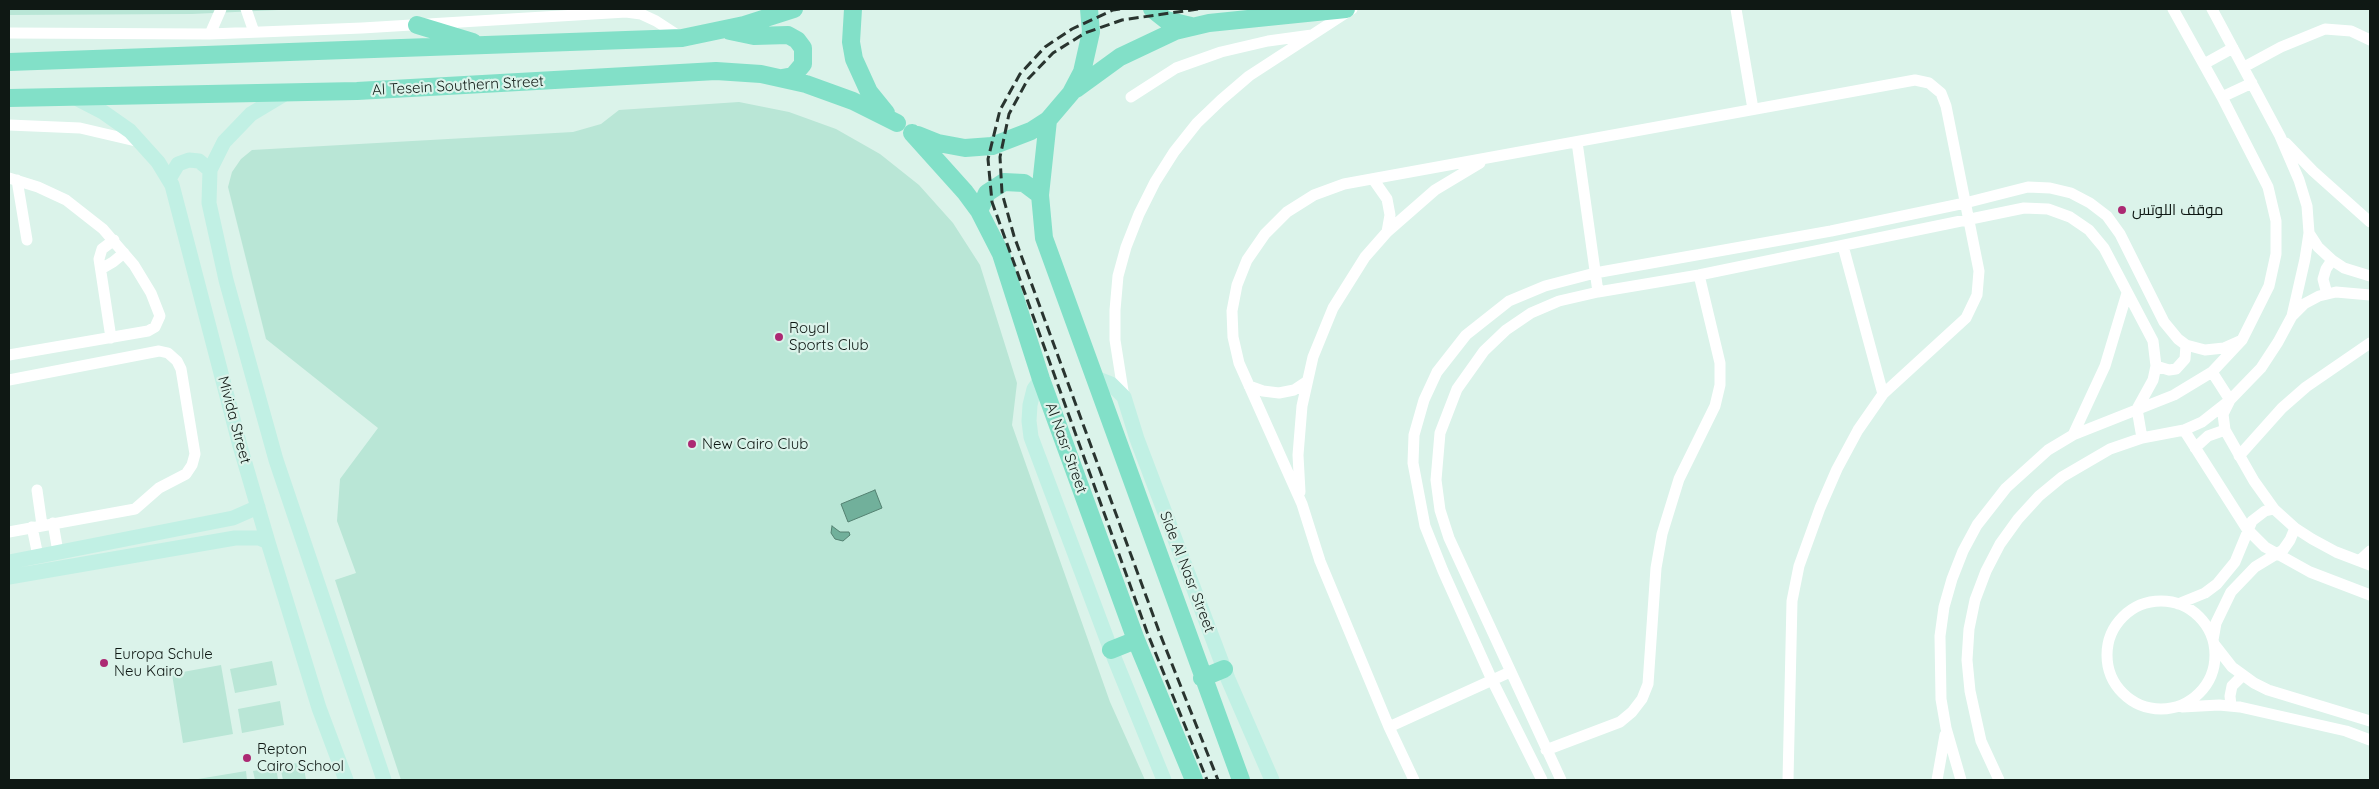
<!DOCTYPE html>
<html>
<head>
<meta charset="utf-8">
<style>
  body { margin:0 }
  #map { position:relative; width:2379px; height:789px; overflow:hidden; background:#dbf3ea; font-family:Quicksand,sans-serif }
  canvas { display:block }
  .frame { position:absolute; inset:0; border:10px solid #0f1814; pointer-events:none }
</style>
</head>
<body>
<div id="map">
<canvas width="2379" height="789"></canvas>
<div class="frame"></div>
</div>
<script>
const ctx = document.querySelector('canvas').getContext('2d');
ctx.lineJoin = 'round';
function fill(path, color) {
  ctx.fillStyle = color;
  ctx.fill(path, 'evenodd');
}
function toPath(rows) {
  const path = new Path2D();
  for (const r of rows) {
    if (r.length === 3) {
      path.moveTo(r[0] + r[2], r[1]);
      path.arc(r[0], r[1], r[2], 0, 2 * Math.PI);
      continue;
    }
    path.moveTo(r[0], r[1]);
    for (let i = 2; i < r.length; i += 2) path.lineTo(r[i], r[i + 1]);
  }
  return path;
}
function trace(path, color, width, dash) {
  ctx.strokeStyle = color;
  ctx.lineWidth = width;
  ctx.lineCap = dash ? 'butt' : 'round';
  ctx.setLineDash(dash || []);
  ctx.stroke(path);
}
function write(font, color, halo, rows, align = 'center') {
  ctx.font = font + ' Quicksand,Cairo,sans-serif';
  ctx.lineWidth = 4.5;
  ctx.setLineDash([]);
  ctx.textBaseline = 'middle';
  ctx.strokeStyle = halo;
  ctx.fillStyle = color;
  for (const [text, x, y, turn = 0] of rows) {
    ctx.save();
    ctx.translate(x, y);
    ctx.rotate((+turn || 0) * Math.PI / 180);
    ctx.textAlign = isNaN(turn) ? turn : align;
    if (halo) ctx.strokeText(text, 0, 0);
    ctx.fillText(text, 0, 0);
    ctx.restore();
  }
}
fill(toPath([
  [9,9,300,9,192,14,9,15],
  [739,102,789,112,836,129,880,154,919,185,953,223,980,265,1017,383,1012,425,1110,702,1145,780,401,780,335,580,356,573,337,521,340,479,378,428,266,339,228,187,232,172,241,159,252,150,573,132,601,124,619,110],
  [272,661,277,685,235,693,230,669],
  [221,665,233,734,183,743,172,674],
  [280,701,284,725,242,733,238,709],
  [303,762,306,780,283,780,280,766],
  [276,767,278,780,255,780,253,771],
  [246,771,247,780,192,780]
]), '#b9e6d6');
const water = toPath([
  [875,490,882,508,848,522,841,504,875,490],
  [832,526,840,532,849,532,850,535,843,541,835,539,831,533,832,526]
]);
fill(water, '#71b09b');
trace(water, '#548272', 1);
trace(toPath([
  [246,9,254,32],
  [1736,9,1753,109],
  [9,33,210,34,362,28,626,12,641,14,656,21,682,38],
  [210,34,221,9],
  [2204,64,2233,48],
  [2244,67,2281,47,2325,29,2351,31,2370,40],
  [1131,97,1176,68,1221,52,1268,41,1312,35],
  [2222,97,2252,83],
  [9,125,80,128,140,142],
  [1577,142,1598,292],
  [2286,143,2313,171,2370,222],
  [9,178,38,187,66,200,103,229,134,265,151,293,160,316,155,327,148,331,9,355],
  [1373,179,1387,199,1390,215,1387,232],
  [17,180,27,240],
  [2309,233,2318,247,2332,260,2344,268,2370,276],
  [1843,246,1883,394],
  [101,269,113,262,124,253],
  [2327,294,2323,279,2326,269,2332,260],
  [2292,316,2304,304,2319,296,2336,292,2370,295],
  [111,338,99,259,102,249,114,240],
  [2156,366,2169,370,2176,369,2185,359,2186,345],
  [2212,372,2230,400,2223,414,2225,430,2254,481,2274,509,2295,528,2312,539,2336,552,2370,565],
  [9,380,159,351,168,353,177,361,181,369,195,454,192,465,186,474,159,488,135,509,9,532],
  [1249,386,1263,391,1279,393,1294,390,1306,382],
  [1124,397,1115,340,1115,310,1118,276,1126,247,1139,214,1155,182,1174,152,1197,123,1221,100,1249,76,1352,9],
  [2184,430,2247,529,2265,547,2310,572,2370,595],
  [2073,435,2105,366,2127,293],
  [2195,448,2208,436,2225,430],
  [2239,456,2282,408,2306,387,2370,343],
  [37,490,42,525],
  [1300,492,1298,455,1302,406,1313,357,1333,308,1365,257,1387,232,1435,190,1480,163],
  [53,523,58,552],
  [32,527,38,556],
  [2359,561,2370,551],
  [2161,655,54],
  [2178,604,2205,593,2217,584,2235,562,2252,521,2265,511,2274,509],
  [2213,640,2216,623,2231,592,2255,567,2283,550,2290,540,2295,528],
  [2214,644,2232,667,2254,683,2268,690,2370,721],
  [2231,706,2230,696,2232,686,2242,676],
  [2182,707,2219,705,2240,707,2346,731,2370,740],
  [1389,727,1510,672],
  [1546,750,1620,722,1632,712,1642,699,1648,684,1656,568,1662,534,1679,479,1715,406,1720,385,1720,363,1699,275],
  [1414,780,1389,727,1320,561,1302,504,1239,363,1233,337,1232,311,1237,285,1247,260,1265,234,1287,212,1314,195,1344,184,1915,80,1929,83,1941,93,1946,106,1979,271,1977,295,1966,318,1883,394,1858,430,1837,469,1820,508,1799,566,1792,601,1788,780],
  [1542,780,1492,680,1443,571,1425,526,1413,463,1414,435,1424,400,1437,372,1466,335,1509,301,1545,286,1595,273,1831,231,1965,203,2028,187,2050,188,2071,193,2090,203,2107,216,2120,234,2164,322,2178,339,2186,345,2205,350,2224,348,2242,340],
  [1561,780,1449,538,1440,510,1436,480,1440,433,1457,389,1484,351,1506,330,1531,313,1559,301,1598,292,1699,275,2024,208,2048,209,2070,217,2089,230,2104,248,2153,341,2156,366,2153,380,2137,409,2142,438],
  [1937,780,1945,735],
  [1961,780,1946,728,1941,699,1940,636,1944,607,1952,579,1963,551,1977,525,2006,488,2048,450,2073,435,2174,395,2212,372,2242,340,2269,286,2276,254,2276,221,2268,187,2222,97,2173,9],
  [1999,780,1981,741,1970,691,1967,660,1969,629,1975,600,1986,571,2000,544,2018,519,2039,496,2062,477,2110,449,2142,438,2184,430,2202,422,2230,400,2261,368,2278,342,2292,316,2305,259,2309,233,2307,206,2299,180,2280,136,2212,9]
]), '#fff', 11);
trace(toPath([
  [286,93,251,114,224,142,210,170,209,203,226,280,276,460,384,780],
  [74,97,103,112,130,131,158,162,172,185,240,446,268,542,319,708,346,780],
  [169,179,178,164,189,160,199,161,210,170],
  [1093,377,1111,384,1124,397,1137,439,1228,679,1272,780],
  [1041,379,1034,389,1030,405,1029,421,1031,437,1111,650,1164,780],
  [9,562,233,518,258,507],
  [9,577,235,538,259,538,268,542]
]), '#c1f0e4', 15);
trace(toPath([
  [853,9,851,42,854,59,869,92,886,113],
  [1152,9,1166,20,1191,26],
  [417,25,473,42],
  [730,31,754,36,788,35,797,40,803,48,803,64,793,76,782,78],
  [9,62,682,38,744,25,794,9],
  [1076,89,1120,57,1175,31,1209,23,1346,9],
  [9,98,357,91,716,71,761,74,806,84,853,101,897,123],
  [1048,120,1040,195,1044,238,1241,780],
  [912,133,965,192,979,211,1001,254,1041,379,1136,640,1194,780],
  [918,135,938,143,965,148,992,146,1031,131,1048,120,1071,93,1082,72,1091,32,1089,9],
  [979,211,987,193,1004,182,1024,183,1040,195],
  [1111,650,1136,640],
  [1202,678,1224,669]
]), '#82e0c8', 18);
trace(toPath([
  [1120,9,1113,10,1072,29,1045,47,1020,74,1000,110,988,159,992,202,1147,632,1207,780],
  [1198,9,1122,20,1085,33,1053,53,1028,79,1009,114,1000,157,1002,193,1014,236,1160,634,1218,780]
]), '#29342f', 3, [10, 5]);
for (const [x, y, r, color] of [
  [2122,210,5,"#ac2973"],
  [779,337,5,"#ac2973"],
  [692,444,5,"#ac2973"],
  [104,663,5,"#ac2973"],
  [247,758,5,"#ac2973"]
]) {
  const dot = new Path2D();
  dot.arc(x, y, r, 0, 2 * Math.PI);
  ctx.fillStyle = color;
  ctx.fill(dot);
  trace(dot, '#dbf3ea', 2);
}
write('15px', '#0f1814', '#dbf3ea', [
  ["Al Tesein Southern Street",458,86,-3],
  ["Mivida Street",234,420,75],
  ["Al Nasr Street",1066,448,70],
  ["Side Al Nasr Street",1187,572,69]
]);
write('15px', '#0f1814', '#dbf3ea', [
  ["موقف اللوتس",2132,210],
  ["Royal",789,328],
  ["Sports Club",789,345],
  ["New Cairo Club",702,444],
  ["Europa Schule",114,654],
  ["Neu Kairo",114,671],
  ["Repton",257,749],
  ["Cairo School",257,766]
], 'left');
</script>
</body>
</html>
